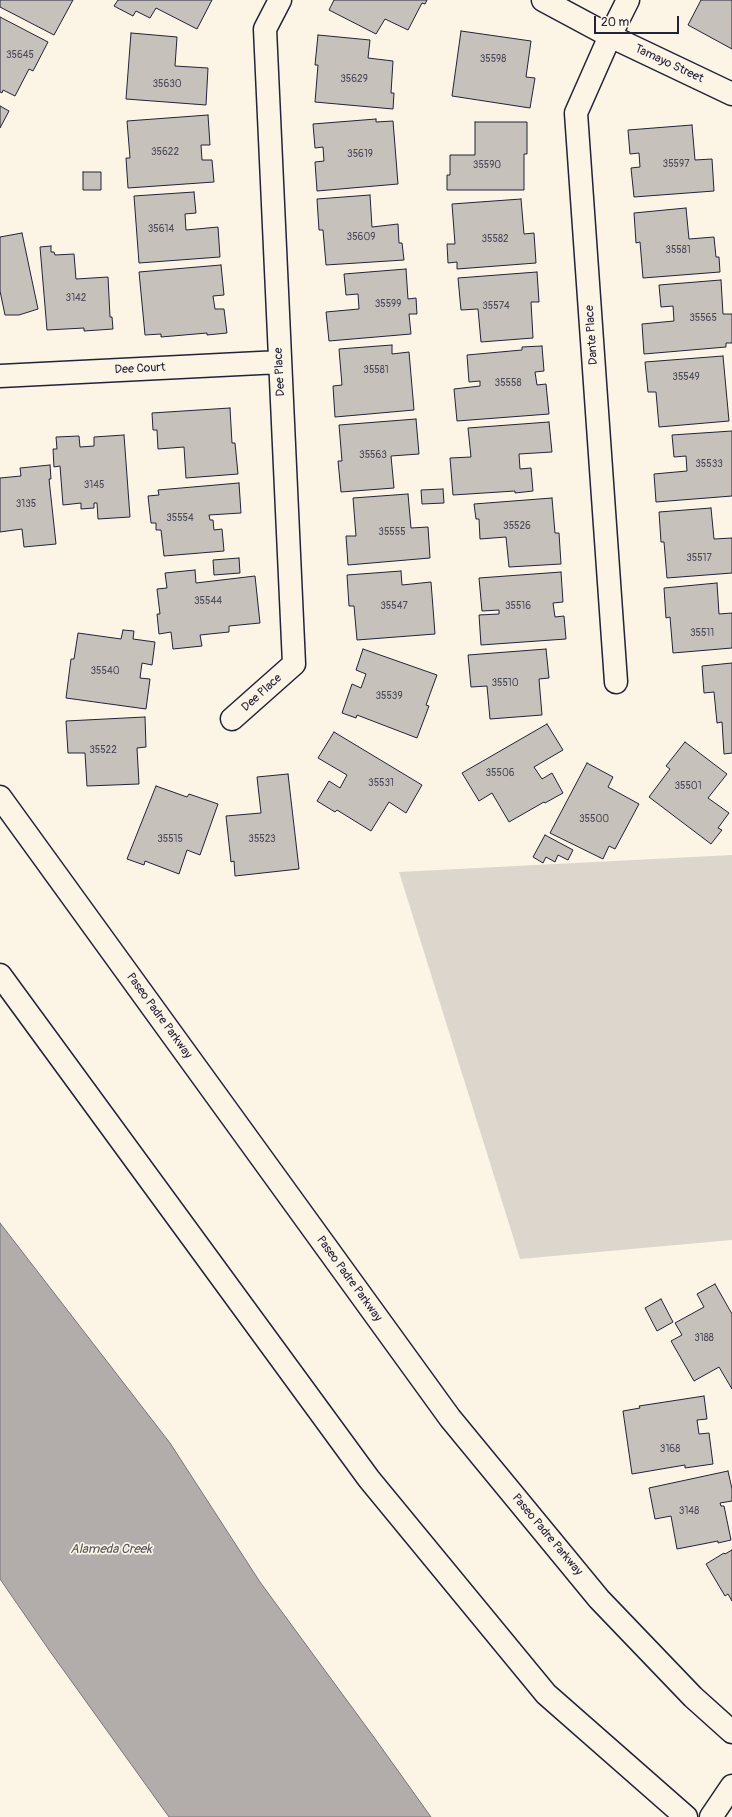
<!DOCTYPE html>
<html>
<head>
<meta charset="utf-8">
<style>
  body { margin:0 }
  #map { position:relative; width:732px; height:1817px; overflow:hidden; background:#fcf5e5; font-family:Pangolin,sans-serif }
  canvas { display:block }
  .scale { position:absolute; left:594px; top:16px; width:85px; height:18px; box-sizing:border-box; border:2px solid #22223b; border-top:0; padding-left:5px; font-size:12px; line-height:14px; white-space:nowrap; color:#22223b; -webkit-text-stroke:3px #fcf5e5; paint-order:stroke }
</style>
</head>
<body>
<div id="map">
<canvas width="732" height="1817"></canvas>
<div class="scale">20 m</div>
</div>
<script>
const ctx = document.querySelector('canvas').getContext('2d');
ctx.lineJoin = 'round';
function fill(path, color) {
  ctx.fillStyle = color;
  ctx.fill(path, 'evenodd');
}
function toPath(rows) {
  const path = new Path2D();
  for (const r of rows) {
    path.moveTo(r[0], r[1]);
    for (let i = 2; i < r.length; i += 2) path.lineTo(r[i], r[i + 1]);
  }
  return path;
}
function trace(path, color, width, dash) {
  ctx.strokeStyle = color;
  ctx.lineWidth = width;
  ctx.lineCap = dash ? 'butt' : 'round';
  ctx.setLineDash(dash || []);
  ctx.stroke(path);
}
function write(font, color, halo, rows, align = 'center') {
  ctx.font = font + ' Pangolin,sans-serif';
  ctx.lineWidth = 3.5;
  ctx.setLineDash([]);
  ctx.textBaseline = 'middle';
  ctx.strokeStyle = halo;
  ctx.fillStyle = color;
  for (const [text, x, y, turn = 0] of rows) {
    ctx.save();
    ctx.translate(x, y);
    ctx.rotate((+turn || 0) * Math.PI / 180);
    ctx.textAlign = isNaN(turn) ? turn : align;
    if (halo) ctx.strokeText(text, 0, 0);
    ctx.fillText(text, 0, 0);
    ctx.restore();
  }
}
fill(toPath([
  [732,855,732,1240,520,1259,399,872]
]), '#dcd6cc');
const water = toPath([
  [0,1223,170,1443,260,1582,376,1740,431,1817,169,1817,49,1650,0,1579,0,1223]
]);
fill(water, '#b2adab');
trace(water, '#78757e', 1);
const building = toPath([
  [0,0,73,0,54,35,0,7,0,0],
  [118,0,212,0,197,29,156,8,150,18,136,11,133,16,114,6,118,0],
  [334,0,427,0,425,4,422,3,408,30,385,19,376,34,329,10,334,0],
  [701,0,732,0,732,49,688,25,701,0],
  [0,17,48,42,33,71,29,69,15,96,3,90,2,93,0,92,0,17],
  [461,31,531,41,526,77,535,78,530,108,452,96,461,31],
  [131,33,177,37,175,66,208,68,206,105,126,99,131,33],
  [318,35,370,40,368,58,393,61,391,93,394,93,393,109,315,102,318,65,315,65,318,35],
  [0,106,9,111,0,128,0,106],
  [208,115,210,145,201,145,202,160,212,160,214,182,128,188,126,158,130,158,127,121,208,115],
  [376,119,376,122,393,121,398,184,317,191,315,162,324,161,323,147,315,148,313,124,376,119],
  [475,122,527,122,527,154,524,154,524,190,447,190,447,175,450,175,450,155,475,155,475,122],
  [692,125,695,160,712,159,714,191,634,197,631,168,640,167,639,153,630,154,628,130,692,125],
  [83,172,101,172,101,190,83,190,83,172],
  [194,192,196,213,185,214,186,230,218,227,220,257,139,263,134,196,194,192],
  [370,195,372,227,398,224,399,243,402,243,404,260,326,265,323,230,319,230,317,199,370,195],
  [521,199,524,234,534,233,536,263,457,269,457,262,448,263,447,244,455,244,452,204,521,199],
  [686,208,689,239,714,237,716,257,719,257,720,272,643,278,640,242,636,243,634,213,686,208],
  [22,233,38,309,19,315,5,315,0,291,0,237,22,233],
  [51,246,51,252,54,252,55,255,74,254,76,279,108,277,110,317,112,317,113,329,84,331,84,328,47,330,40,247,51,246],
  [221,265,224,295,213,296,215,309,224,309,227,333,207,335,207,333,161,337,161,334,145,335,139,272,221,265],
  [406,269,408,299,416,298,417,314,409,314,411,334,329,341,326,312,359,309,358,294,346,295,344,274,406,269],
  [537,272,539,302,531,302,533,338,481,342,478,309,461,310,458,278,537,272],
  [721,280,723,314,732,314,732,343,726,343,726,347,644,354,642,324,674,321,673,306,661,307,659,285,721,280],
  [392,345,392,354,409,352,414,410,335,417,333,386,342,385,339,349,392,345],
  [542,346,544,371,535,372,537,385,546,384,549,414,457,421,454,389,480,386,480,381,469,382,467,355,522,350,522,347,542,346],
  [723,356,729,421,659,427,656,392,648,392,645,362,723,356],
  [230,408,232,443,235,443,238,474,186,478,184,447,158,449,157,430,153,430,152,413,230,408],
  [416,419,419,454,391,456,394,488,341,492,338,461,342,461,339,425,416,419],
  [549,422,552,452,519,454,520,469,531,468,533,491,515,493,515,491,453,495,450,458,471,457,468,428,549,422],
  [732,431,732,496,656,502,654,474,687,471,686,456,674,457,672,435,732,431],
  [124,435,130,517,98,519,97,503,94,503,94,508,81,509,81,503,63,505,60,466,54,467,53,449,57,449,56,437,79,436,80,447,94,446,94,437,124,435],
  [50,465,51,479,49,479,56,544,24,547,22,529,0,532,0,478,21,476,20,468,50,465],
  [239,483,241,513,209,515,210,520,213,520,214,530,222,529,224,551,164,556,161,530,156,530,156,523,151,523,148,496,159,495,158,490,239,483],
  [443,489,444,503,422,504,421,490,443,489],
  [408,494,411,528,428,527,430,558,348,565,346,536,356,536,353,498,408,494],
  [552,498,555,533,559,533,561,564,509,567,506,537,480,539,479,519,476,519,474,504,552,498],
  [711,508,714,539,732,538,732,573,667,578,664,542,661,542,659,512,711,508],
  [239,558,240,573,214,575,213,560,239,558],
  [195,570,196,583,255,576,260,623,229,626,229,632,200,635,202,646,173,649,171,632,159,634,157,614,160,614,157,589,167,588,165,573,195,570],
  [401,571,402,585,431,582,435,634,357,640,354,606,349,606,347,575,401,571],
  [561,572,563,602,553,603,555,617,564,616,566,639,481,645,479,615,499,614,499,610,482,611,479,578,561,572],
  [717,583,719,614,732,613,732,648,673,653,670,617,666,618,664,588,717,583],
  [123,630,134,631,133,639,155,642,152,665,142,663,140,678,150,679,146,709,66,698,71,659,74,659,78,633,121,639,123,630],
  [363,649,437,675,426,705,429,706,417,738,357,715,356,718,342,713,352,684,361,688,366,674,356,670,363,649],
  [546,649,549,678,539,679,542,715,490,719,487,686,471,687,468,655,546,649],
  [732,663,732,753,724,754,722,722,717,723,714,692,704,693,702,666,732,663],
  [145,717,146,747,137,748,139,784,87,786,85,753,68,753,66,721,145,717],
  [547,724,563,750,534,767,542,779,552,773,563,793,545,803,544,802,509,822,492,793,479,801,462,773,547,724],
  [334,732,422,785,406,813,389,802,371,831,337,810,335,812,317,801,329,781,340,788,347,775,318,758,334,732],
  [685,742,727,774,708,798,729,813,718,828,722,830,711,844,649,797,670,769,666,766,685,742],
  [587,763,613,777,608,787,639,804,615,849,609,846,603,859,550,833,587,763],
  [288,774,299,869,235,876,234,861,231,862,226,816,261,813,257,777,288,774],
  [156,786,187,797,189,794,218,804,200,855,187,850,179,874,145,861,144,865,127,859,156,786],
  [545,835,573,850,568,860,558,855,555,862,546,857,543,863,533,857,545,835],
  [715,1284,732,1314,732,1389,719,1367,694,1381,671,1341,682,1335,675,1323,704,1307,697,1294,715,1284],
  [661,1299,673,1322,657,1331,645,1308,661,1299],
  [704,1396,707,1419,697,1420,699,1434,709,1433,713,1464,685,1468,685,1465,632,1474,623,1411,640,1408,639,1406,704,1396],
  [728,1471,732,1489,732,1501,720,1503,721,1506,724,1506,731,1540,718,1543,718,1541,677,1549,671,1516,655,1519,649,1488,728,1471],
  [732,1550,732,1601,728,1594,725,1596,706,1564,724,1553,725,1554,732,1550]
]);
fill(building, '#c6c1bb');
trace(building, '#22223b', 1);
const street = toPath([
  [543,0,610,36,732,94],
  [0,376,280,362],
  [616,682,576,113,610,36,628,0],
  [232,719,294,664,265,29,280,0],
  [711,1817,732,1786]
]);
const secondary = toPath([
  [0,797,450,1418,599,1599,693,1697,732,1732],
  [0,975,369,1479,546,1694,686,1817]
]);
trace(street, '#22223b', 25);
trace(secondary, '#22223b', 25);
trace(street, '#fcf5e5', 22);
trace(secondary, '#fcf5e5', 22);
write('10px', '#4b4a5b', null, [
  ["35645",20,55],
  ["35598",493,59],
  ["35629",354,79],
  ["35630",167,84],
  ["35622",165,152],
  ["35619",360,154],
  ["35597",676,164],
  ["35590",487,165],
  ["35614",161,229],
  ["35609",361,237],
  ["35582",495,239],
  ["35581",678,250],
  ["3142",76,298],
  ["35599",388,304],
  ["35574",496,306],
  ["35565",703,318],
  ["35581",376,370],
  ["35549",686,377],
  ["35558",508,383],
  ["35563",373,455],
  ["35533",709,464],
  ["3145",94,485],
  ["3135",26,504],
  ["35554",180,518],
  ["35526",517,526],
  ["35555",392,532],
  ["35517",699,558],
  ["35544",208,601],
  ["35547",394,606],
  ["35516",518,606],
  ["35511",702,633],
  ["35540",105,671],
  ["35510",505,683],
  ["35539",389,696],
  ["35522",103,750],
  ["35506",500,773],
  ["35531",381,783],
  ["35501",688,786],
  ["35500",594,819],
  ["35515",170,839],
  ["35523",262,839],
  ["3188",704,1338],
  ["3168",670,1449],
  ["3148",689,1511]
]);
write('12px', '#22223b', '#fcf5e5', [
  ["Tamayo Street",669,64,25],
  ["Dante Place",592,335,-94],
  ["Dee Court",140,369,-3],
  ["Dee Place",280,372,-93],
  ["Dee Place",262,693,-42],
  ["Paseo Padre Parkway",159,1016,54],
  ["Paseo Padre Parkway",349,1279,54],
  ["Paseo Padre Parkway",547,1535,50]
]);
write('italic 13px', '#545362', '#fcf5e5', [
  ["Alameda Creek",111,1550]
]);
</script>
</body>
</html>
